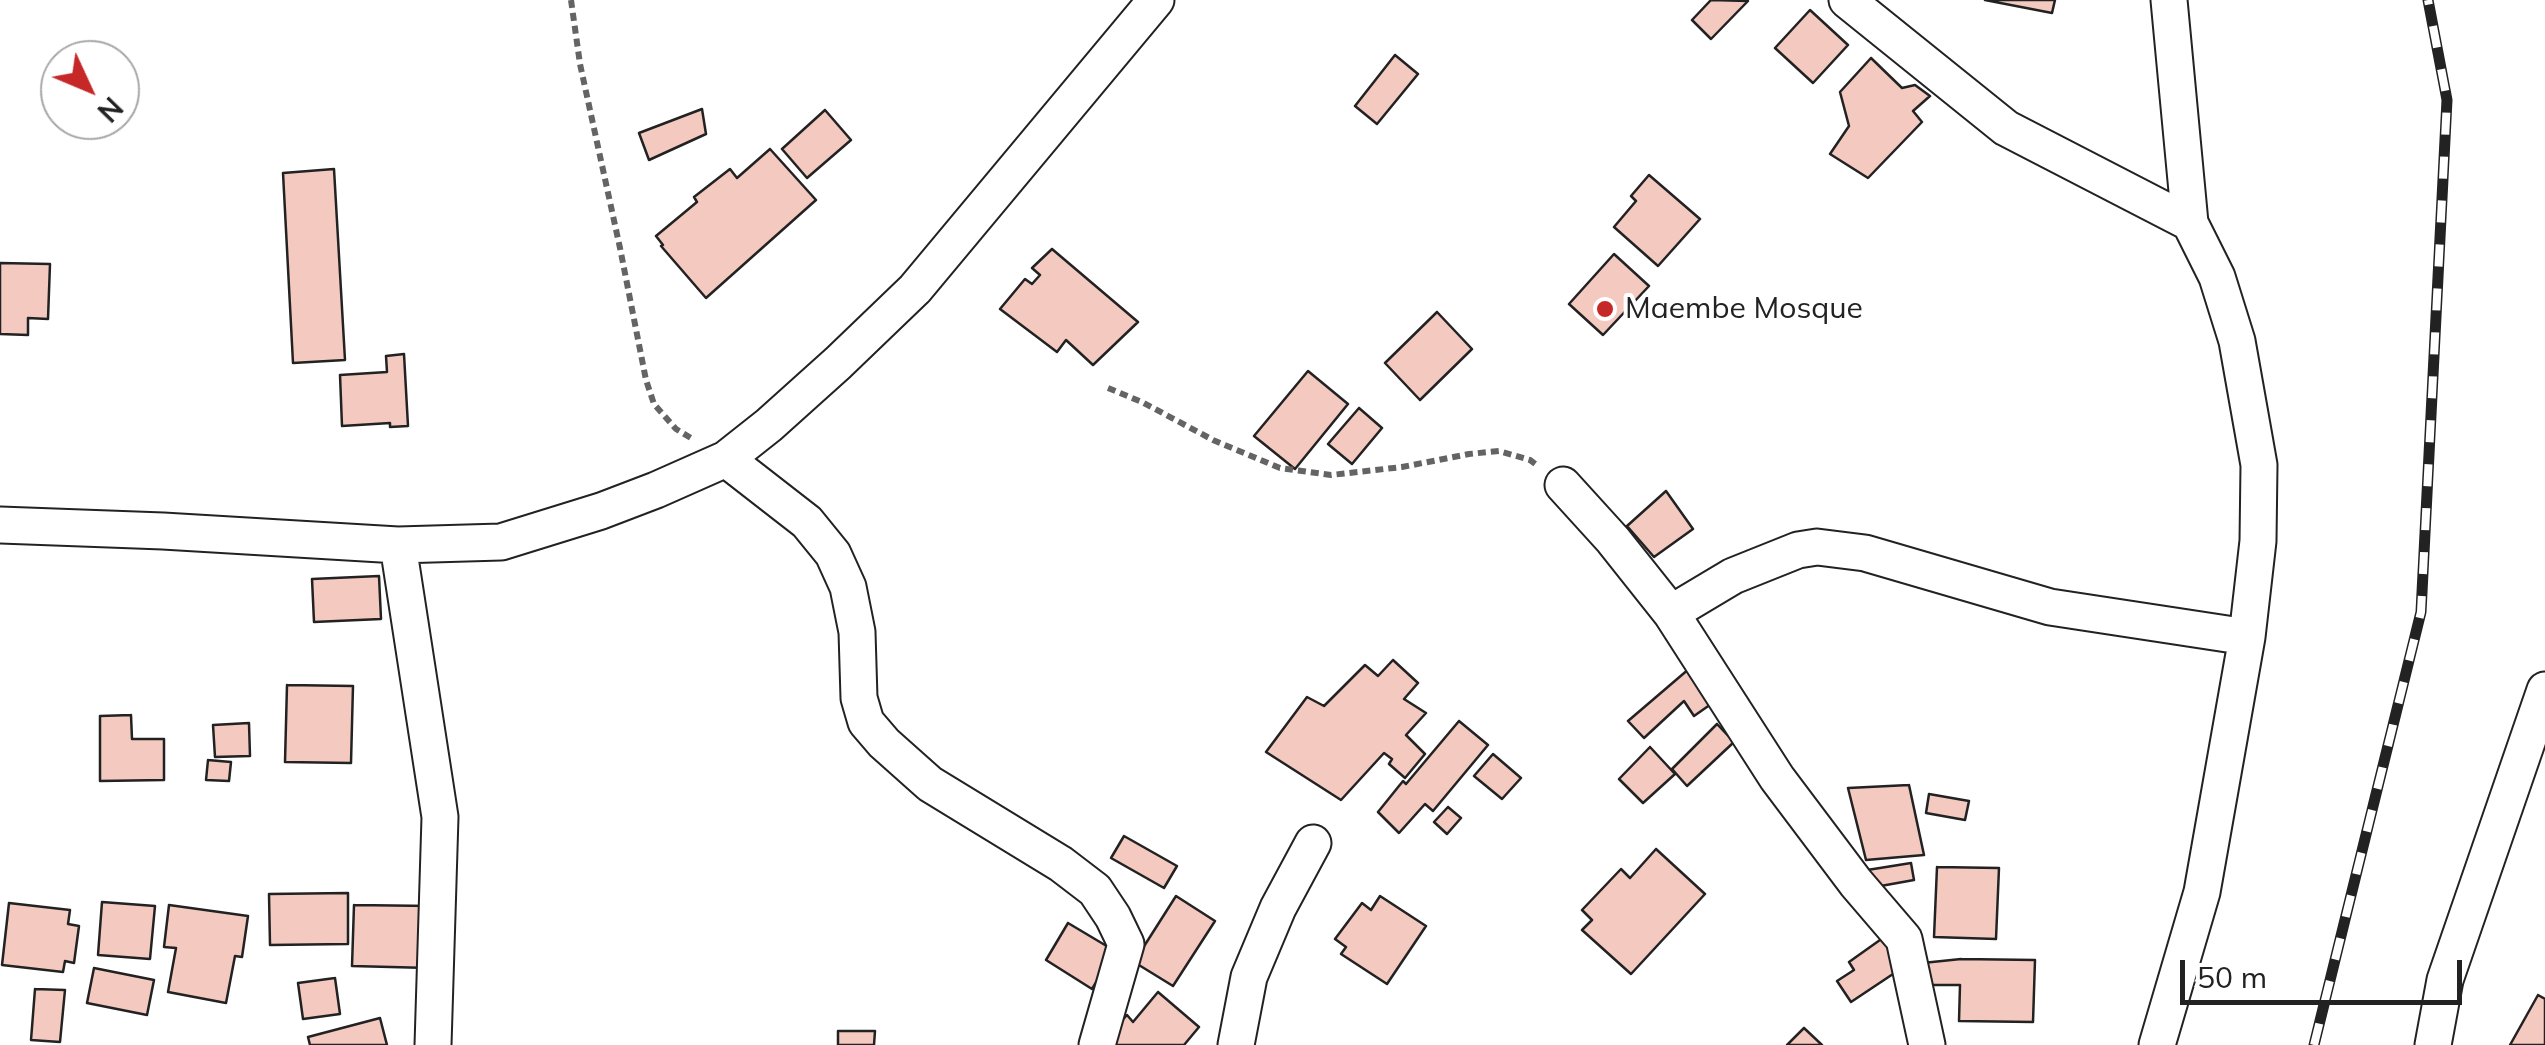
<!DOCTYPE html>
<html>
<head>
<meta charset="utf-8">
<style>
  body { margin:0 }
  #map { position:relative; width:2545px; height:1045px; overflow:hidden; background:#fff; font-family:Mulish,sans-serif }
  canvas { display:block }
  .north { position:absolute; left:40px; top:40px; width:100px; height:100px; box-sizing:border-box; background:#fff; border:2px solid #a7a7a7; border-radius:50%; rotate:134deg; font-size:28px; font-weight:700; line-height:40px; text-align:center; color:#222 }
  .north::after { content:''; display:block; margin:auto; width:35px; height:45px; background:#c62828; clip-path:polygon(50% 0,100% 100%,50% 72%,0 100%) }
  .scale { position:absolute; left:2180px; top:960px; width:282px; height:45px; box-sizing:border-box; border:5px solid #222; border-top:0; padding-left:12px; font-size:30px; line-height:35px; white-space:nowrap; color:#222; -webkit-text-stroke:8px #fff; paint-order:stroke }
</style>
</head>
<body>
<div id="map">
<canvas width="2545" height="1045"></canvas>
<div class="north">N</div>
<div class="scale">50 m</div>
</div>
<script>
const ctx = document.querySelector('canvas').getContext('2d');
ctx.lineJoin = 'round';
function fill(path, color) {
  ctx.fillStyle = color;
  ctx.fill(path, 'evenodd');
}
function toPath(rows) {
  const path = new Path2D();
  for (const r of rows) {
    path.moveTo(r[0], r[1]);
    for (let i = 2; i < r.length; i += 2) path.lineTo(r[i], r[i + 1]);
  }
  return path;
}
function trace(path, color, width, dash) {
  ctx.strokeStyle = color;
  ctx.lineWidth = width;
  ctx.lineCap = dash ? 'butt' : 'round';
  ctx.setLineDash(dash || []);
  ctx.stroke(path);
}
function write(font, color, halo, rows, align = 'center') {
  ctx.font = font + ' Mulish,sans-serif';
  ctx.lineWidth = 8;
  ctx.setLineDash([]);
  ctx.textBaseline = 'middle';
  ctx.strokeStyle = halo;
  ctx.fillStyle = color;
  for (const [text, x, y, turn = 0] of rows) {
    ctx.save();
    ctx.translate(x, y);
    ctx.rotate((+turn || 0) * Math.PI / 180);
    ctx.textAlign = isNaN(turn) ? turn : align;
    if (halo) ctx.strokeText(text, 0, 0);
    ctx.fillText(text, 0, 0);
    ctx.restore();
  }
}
const building = toPath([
  [1711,0,1748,1,1711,39,1692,20,1711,0],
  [1985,0,2055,0,2052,13,1985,0],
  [1810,10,1848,45,1813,83,1775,48,1810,10],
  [1395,55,1418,74,1377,124,1355,106,1395,55],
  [1871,58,1902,88,1915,85,1930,96,1913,111,1922,122,1868,178,1830,154,1849,126,1840,92,1871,58],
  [702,109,706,134,649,160,639,133,702,109],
  [825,110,851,140,807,178,782,149,825,110],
  [770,149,816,200,706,298,661,246,663,245,656,236,697,202,694,197,730,169,737,178,770,149],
  [334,169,345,360,293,363,283,173,334,169],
  [1649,175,1700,219,1658,266,1614,227,1636,201,1631,196,1649,175],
  [1052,249,1138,322,1093,365,1066,340,1057,352,1000,309,1025,279,1032,284,1040,275,1032,268,1052,249],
  [1614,254,1649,286,1603,335,1569,304,1614,254],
  [0,263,50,264,48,319,28,318,28,335,0,334,0,263],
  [1437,312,1472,349,1420,400,1385,363,1437,312],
  [404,354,408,426,390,427,390,423,342,426,340,375,387,372,386,356,404,354],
  [1308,371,1348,404,1295,469,1254,436,1308,371],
  [1359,408,1382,428,1352,464,1328,444,1359,408],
  [1666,491,1693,529,1654,557,1627,526,1666,491],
  [379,576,381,619,314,622,312,579,379,576],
  [1393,660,1418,683,1404,699,1426,713,1406,735,1425,754,1405,778,1389,764,1392,759,1384,753,1341,800,1266,752,1307,697,1324,706,1365,665,1378,676,1393,660],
  [1690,668,1714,702,1694,716,1684,701,1644,738,1628,721,1690,668],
  [287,685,353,686,351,763,285,762,287,685],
  [131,715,132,739,164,739,164,780,100,781,100,716,131,715],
  [1459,721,1488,745,1433,811,1425,804,1399,833,1378,812,1403,781,1406,784,1459,721],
  [249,723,250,756,215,757,213,725,249,723],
  [1717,724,1734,742,1687,786,1672,769,1717,724],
  [1650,747,1675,774,1643,803,1619,779,1650,747],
  [1493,754,1521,778,1502,799,1474,776,1493,754],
  [208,760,231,762,229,781,206,780,208,760],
  [1909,785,1924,855,1866,860,1848,788,1909,785],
  [1929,794,1969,801,1965,820,1926,813,1929,794],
  [1448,807,1461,818,1447,834,1434,822,1448,807],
  [1124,836,1177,866,1164,888,1111,858,1124,836],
  [1656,849,1705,894,1631,974,1582,930,1592,920,1582,910,1621,869,1630,878,1656,849],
  [1911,863,1914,880,1864,889,1861,871,1911,863],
  [1937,867,1999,868,1996,939,1934,937,1937,867],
  [348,893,348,944,270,945,269,894,348,893],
  [1176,896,1215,921,1173,986,1134,962,1176,896],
  [1380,896,1426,926,1387,984,1341,954,1346,947,1335,939,1362,903,1371,910,1380,896],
  [102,902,155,906,150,959,98,955,102,902],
  [9,903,70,910,68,924,79,926,74,963,65,961,63,972,2,965,9,903],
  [169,905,248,916,242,957,235,956,226,1003,168,992,176,948,164,947,169,905],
  [354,905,431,906,429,968,352,966,354,905],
  [1068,923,1115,951,1092,989,1046,960,1068,923],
  [1887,935,1899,970,1851,1002,1837,981,1854,970,1849,962,1887,935],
  [1961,959,2035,960,2033,1022,1959,1021,1960,985,1913,985,1913,964,1961,959],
  [94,968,154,980,147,1015,87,1003,94,968],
  [335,978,340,1014,303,1019,298,983,335,978],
  [35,989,65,990,60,1042,31,1040,35,989],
  [1158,992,1199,1027,1184,1045,1113,1045,1116,1042,1109,1035,1127,1015,1133,1022,1158,992],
  [2538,995,2545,999,2545,1045,2510,1045,2538,995],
  [380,1018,387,1045,310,1045,308,1037,380,1018],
  [1804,1028,1822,1045,1787,1045,1804,1028],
  [838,1031,875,1031,874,1045,838,1045,838,1031]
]);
fill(building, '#f3c9c0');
trace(building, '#222', 2.5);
const street = toPath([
  [1847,0,2006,128,2190,223],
  [726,459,807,522,833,554,848,587,857,632,859,698,866,722,884,743,930,784,1061,864,1095,890,1113,917,1126,944,1097,1045],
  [1563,485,1613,540,1671,613,1777,778,1856,883,1904,939,1927,1045],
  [0,525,163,531,398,545,501,542,601,511,656,490,726,459,769,425,838,363,915,289,1156,0],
  [398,545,440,817,433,1045],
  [1671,613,1733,576,1798,550,1817,547,1865,553,2050,607,2247,637],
  [1236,1045,1249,977,1278,908,1313,843],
  [2157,1045,2202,892,2247,637,2258,541,2259,465,2237,341,2217,277,2190,223,2169,0],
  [2433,1045,2445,980,2545,690]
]);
trace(street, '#222', 39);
trace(toPath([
  [571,0,580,64,620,248,646,380,654,404,676,429,691,438],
  [1108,388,1142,402,1213,440,1280,468,1331,475,1402,467,1469,454,1499,451,1530,460,1538,466]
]), '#646464', 6, [8, 5]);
trace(street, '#fff', 35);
const rail = toPath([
  [2314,1045,2421,612,2447,100,2428,0]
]);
trace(rail, '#222', 11);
trace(rail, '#fff', 8, [22]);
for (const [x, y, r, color] of [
  [1605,309,10,"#c62828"]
]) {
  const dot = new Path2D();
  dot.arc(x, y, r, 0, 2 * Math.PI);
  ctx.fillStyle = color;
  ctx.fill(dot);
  trace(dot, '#fff', 4);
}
write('30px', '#222', '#fff', [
  ["Maembe Mosque",1625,309]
], 'left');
</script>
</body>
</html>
